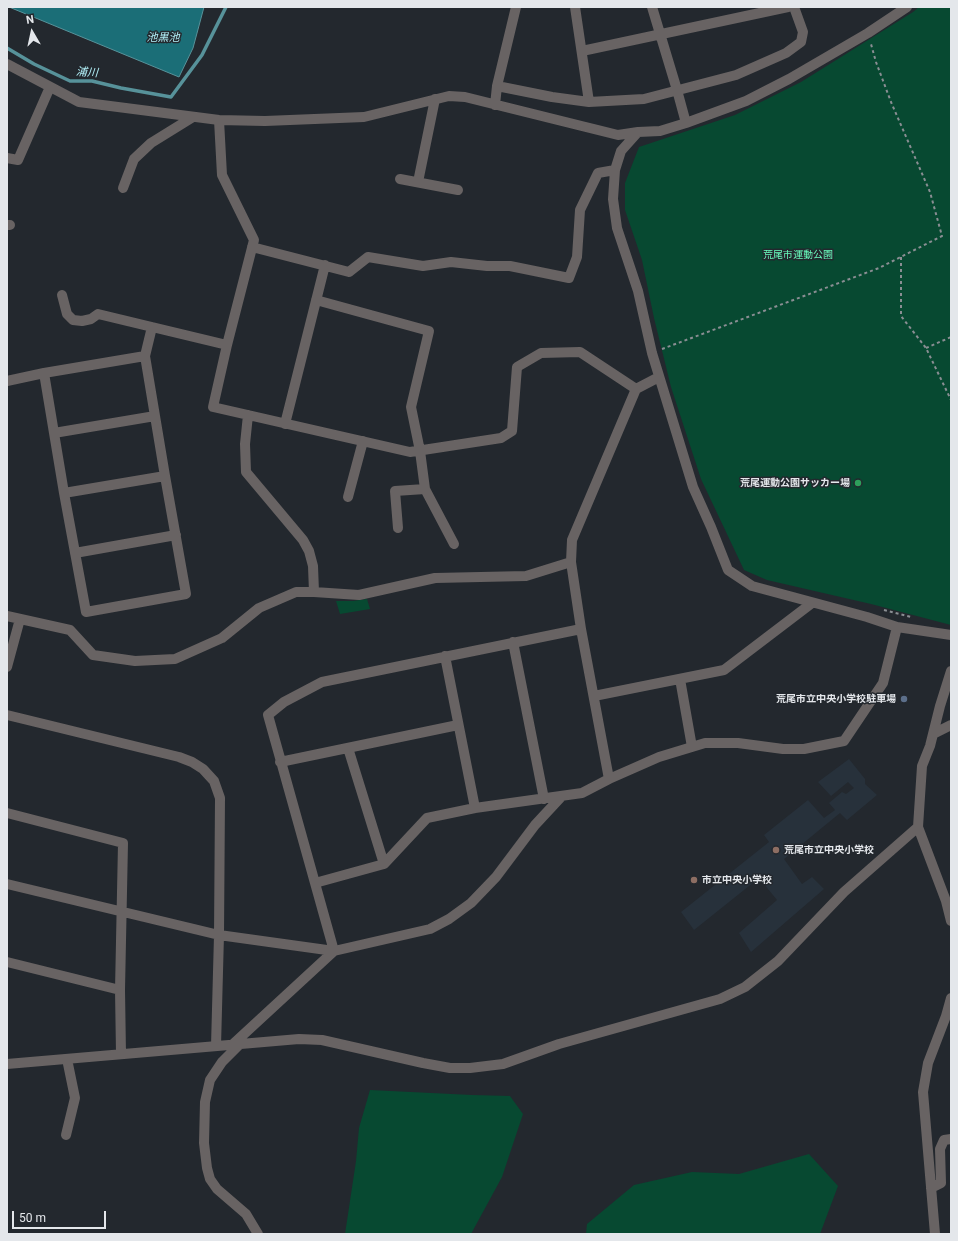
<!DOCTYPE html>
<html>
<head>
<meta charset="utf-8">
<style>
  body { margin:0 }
  #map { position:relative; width:958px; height:1241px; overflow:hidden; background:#23282e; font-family:Roboto,sans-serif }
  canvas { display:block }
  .frame { position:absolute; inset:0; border:8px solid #e4e7eb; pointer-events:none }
  .north { position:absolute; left:12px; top:12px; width:40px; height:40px; -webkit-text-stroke:3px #23282e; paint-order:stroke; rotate:351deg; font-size:11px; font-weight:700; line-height:16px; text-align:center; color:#e4e7eb }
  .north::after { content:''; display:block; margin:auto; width:14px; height:18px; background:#e4e7eb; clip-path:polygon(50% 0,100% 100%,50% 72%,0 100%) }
  .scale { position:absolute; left:12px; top:1211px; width:94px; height:18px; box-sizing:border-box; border:2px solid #e4e7eb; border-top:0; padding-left:5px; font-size:12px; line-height:14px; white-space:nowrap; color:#e4e7eb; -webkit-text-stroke:3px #23282e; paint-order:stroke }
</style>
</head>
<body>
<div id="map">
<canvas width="958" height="1241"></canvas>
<div class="frame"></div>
<div class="north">N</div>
<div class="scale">50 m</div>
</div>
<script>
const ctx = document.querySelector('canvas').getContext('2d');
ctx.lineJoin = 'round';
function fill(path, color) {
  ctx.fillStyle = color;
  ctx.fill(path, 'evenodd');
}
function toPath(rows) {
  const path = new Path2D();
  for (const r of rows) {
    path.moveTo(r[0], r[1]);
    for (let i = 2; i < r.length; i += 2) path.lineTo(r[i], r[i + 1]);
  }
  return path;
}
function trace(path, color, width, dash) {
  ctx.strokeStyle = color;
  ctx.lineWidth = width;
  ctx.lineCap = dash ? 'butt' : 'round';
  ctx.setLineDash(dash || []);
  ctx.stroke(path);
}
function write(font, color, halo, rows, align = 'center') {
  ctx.font = font + ' Roboto,"Noto Sans JP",sans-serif';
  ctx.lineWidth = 3;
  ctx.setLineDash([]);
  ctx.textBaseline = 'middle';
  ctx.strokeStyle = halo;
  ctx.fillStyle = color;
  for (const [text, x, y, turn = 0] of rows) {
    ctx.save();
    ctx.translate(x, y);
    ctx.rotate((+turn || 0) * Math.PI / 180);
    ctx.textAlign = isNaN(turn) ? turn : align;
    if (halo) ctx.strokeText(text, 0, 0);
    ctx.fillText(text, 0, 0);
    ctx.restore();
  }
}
fill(toPath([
  [849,759,865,779,865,784,877,795,847,820,840,813,784,859,802,884,812,877,824,889,751,952,739,933,777,900,759,878,694,930,681,912,769,842,764,835,808,800,824,818,835,810,829,803,842,792,846,794,854,788,848,782,831,796,818,782]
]), '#27313b');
fill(toPath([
  [919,7,951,7,951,625,871,604,767,580,744,570,701,479,671,387,654,318,642,260,625,210,625,183,639,147,735,115,801,82,913,12],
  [367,599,370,609,340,614,336,601,353,601],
  [370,1090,472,1095,510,1096,523,1114,502,1177,471,1234,345,1234,356,1161,359,1128],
  [809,1154,838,1186,820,1234,586,1234,587,1224,634,1185,692,1172,739,1174]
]), '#074931');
const water = toPath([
  [9,7,204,7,193,48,179,77,9,7]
]);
fill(water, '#1b6e77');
trace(water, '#57929a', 1);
trace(toPath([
  [7,48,34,64,70,81,92,81,121,88,171,97,202,55,226,7]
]), '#57929a', 3.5);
trace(toPath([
  [901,257,901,316,926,348,951,400],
  [926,348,951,337],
  [662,349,879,268,942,236,930,192,891,102,876,62,871,44],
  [884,610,911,617]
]), '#8a8e93', 2, [3, 3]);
trace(toPath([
  [575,7,589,102],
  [652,7,677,90,686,123],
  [582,51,788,7],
  [7,64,79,102,219,120,265,121,364,117,449,96,465,97,618,135,638,132,660,131,686,123,746,101,789,79,868,33,907,7],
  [497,86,552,97,589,102,644,99,736,75,786,53,801,42,803,32,794,7],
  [495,105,497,86,516,7],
  [219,120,222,175,254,240,227,345,213,407,410,452,501,438,512,431,517,367,541,353,580,352,636,389],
  [638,132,621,151,615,170,613,199,617,228,638,291,652,353,693,487,711,527,728,570,752,586,867,617,897,627,951,635],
  [7,158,18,160,50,87],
  [400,179,458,190],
  [418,182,435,99],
  [123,188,134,159,151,143,193,117],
  [7,225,10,225],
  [252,247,349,272,368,257,423,266,451,262,487,266,510,266,569,278,577,257,580,210,598,173,615,170],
  [62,295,67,314,73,320,82,321,91,319,98,314,152,327],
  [316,300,429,331,411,407,420,451,425,489,454,544],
  [44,373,64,493,86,612,186,594,165,476,145,356,152,327,227,345],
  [7,381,44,373,145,356],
  [248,415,245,444,246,472,303,540,309,551,313,566,314,592],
  [285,424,325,265],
  [54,433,155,416],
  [64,493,165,476],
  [348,497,363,441],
  [398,528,395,491,425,489],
  [75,553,176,535],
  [7,616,70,630,93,655,135,661,175,659,222,638,259,608,296,592,314,592,359,595,435,578,526,576,571,562],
  [513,642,544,799],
  [445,656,475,808],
  [7,667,20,619],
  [951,671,940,706,930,746,922,766,918,827,946,901,951,921],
  [680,679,692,747],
  [594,696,724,670,812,603],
  [7,715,179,757,192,762,203,769,214,781,220,798,219,935,216,1046],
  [933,734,951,725],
  [348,748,384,864],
  [280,762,458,725],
  [609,779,581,629,571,562,572,540,636,389,659,377],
  [7,813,123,843,120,990,121,1054],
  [315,883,384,864,427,818,475,808,582,793,609,779,659,757,705,743,738,743,783,749,804,749,844,741,883,683,897,627],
  [7,884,219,935,334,951,430,929,449,919,471,903,496,877,535,825,561,797],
  [334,951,268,715,284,702,322,682,581,629],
  [7,962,120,990],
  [239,1045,222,1062,210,1080,205,1102,204,1143,207,1168,210,1179,217,1189,246,1214,258,1234],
  [231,1046,334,951],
  [7,1064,299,1039,322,1040,423,1063,450,1068,470,1068,503,1064,559,1044,720,999,745,987,778,961,844,892,918,827],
  [66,1135,75,1098,67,1059],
  [931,1188,941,1183,940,1149,944,1140,951,1139],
  [935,1234,923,1092,928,1063,946,1016,951,998]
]), '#686363', 10);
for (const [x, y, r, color] of [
  [858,483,4,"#2e9e5b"],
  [904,699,4,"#5c6f8a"],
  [776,850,4,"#8d6e63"],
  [694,880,4,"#8d6e63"]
]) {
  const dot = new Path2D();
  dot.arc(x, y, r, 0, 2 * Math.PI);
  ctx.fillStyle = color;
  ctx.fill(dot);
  trace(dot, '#23282e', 1.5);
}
write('10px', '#69febe', '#23282e', [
  ["荒尾市運動公園",798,255]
]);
write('bold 10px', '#e4e7eb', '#23282e', [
  ["荒尾運動公園サッカー場",850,483],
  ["荒尾市立中央小学校駐車場",896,699],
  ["荒尾市立中央小学校",784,850,"left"],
  ["市立中央小学校",702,880,"left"]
], 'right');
write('italic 11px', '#b2f0f8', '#23282e', [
  ["池黒池",163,38],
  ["浦川",87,73,4]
]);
</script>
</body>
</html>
